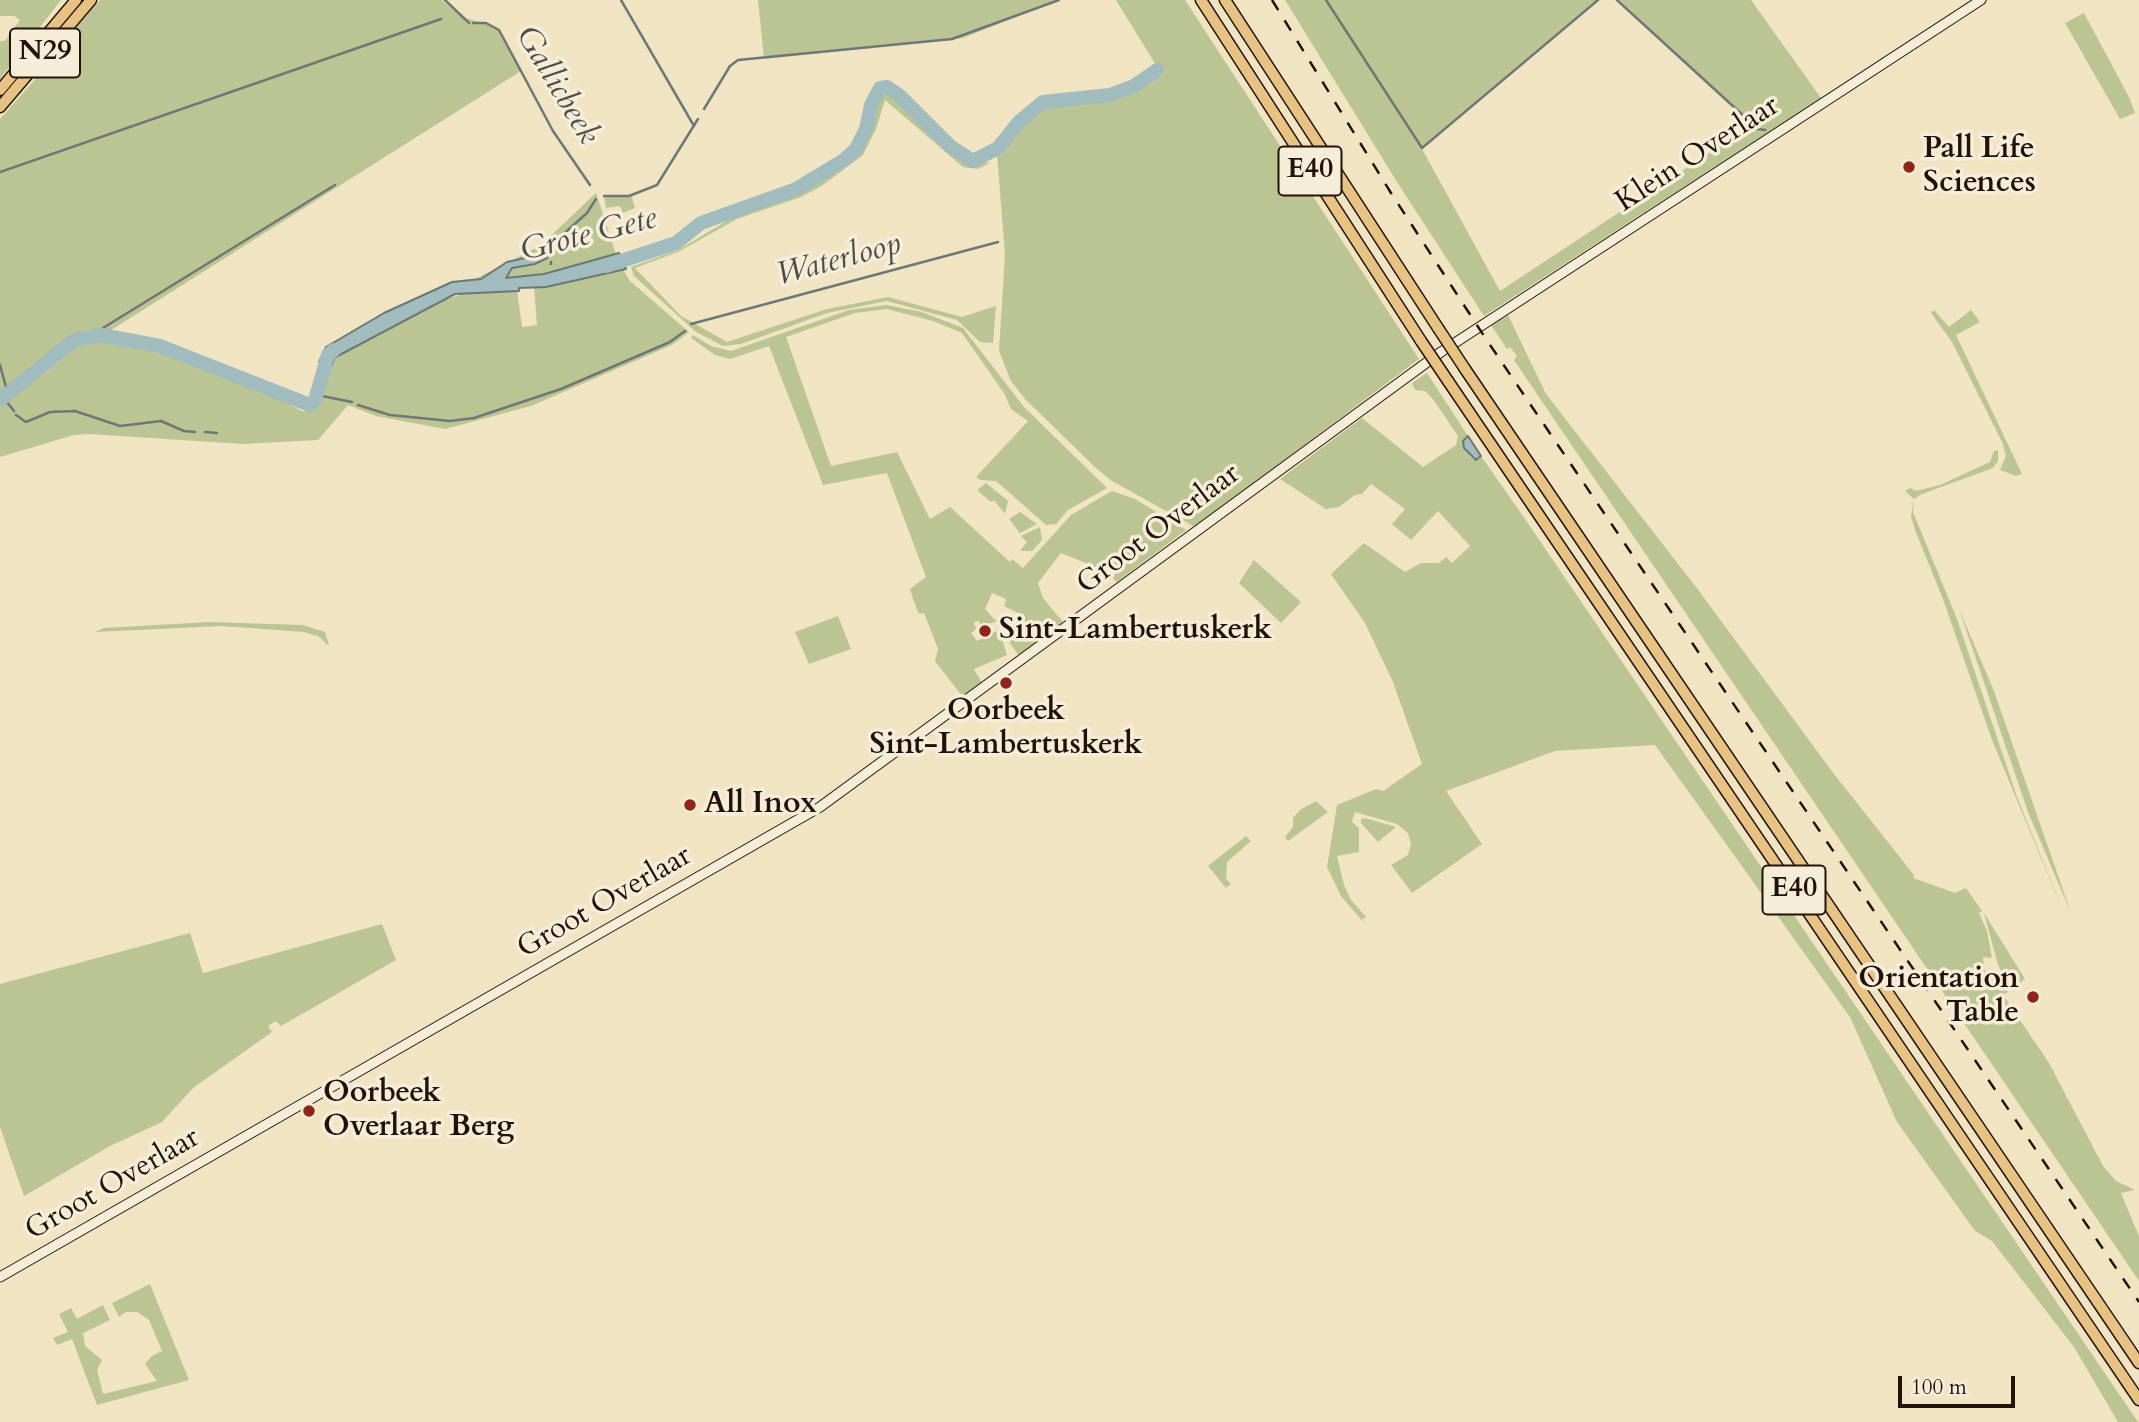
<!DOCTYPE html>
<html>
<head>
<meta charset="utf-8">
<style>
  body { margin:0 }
  #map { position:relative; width:2139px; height:1422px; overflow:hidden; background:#f1e4c3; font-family:Cardo,serif }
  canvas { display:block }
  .scale { position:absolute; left:1898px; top:1376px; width:117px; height:32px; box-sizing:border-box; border:4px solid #211309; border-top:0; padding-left:9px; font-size:21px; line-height:24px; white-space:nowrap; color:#211309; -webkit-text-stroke:5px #f6edd8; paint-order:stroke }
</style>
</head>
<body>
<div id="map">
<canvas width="2139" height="1422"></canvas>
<div class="scale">100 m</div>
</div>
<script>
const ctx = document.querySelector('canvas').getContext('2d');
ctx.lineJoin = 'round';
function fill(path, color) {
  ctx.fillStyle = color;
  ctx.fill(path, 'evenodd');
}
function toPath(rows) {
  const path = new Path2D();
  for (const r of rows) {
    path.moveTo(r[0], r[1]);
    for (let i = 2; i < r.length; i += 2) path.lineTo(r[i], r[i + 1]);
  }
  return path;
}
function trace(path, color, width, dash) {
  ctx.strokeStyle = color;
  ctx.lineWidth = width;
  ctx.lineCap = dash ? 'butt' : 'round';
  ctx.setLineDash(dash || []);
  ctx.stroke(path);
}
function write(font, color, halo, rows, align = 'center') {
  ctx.font = font + ' Cardo,serif';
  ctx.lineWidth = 7;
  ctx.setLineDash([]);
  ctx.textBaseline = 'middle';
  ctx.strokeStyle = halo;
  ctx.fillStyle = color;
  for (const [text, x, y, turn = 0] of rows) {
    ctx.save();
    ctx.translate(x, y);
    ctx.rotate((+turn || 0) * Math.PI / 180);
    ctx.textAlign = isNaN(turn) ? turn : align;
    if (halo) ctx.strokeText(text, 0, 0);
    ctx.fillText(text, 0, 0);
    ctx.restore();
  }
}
fill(toPath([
  [0,0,61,0,0,79,0,41,5,41,20,20,14,16,0,16],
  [100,0,442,0,462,17,497,27,521,71,108,332,72,337,0,395,0,119,75,34,73,31],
  [758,0,1058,0,963,38,764,59],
  [1116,0,1185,0,1419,359,1195,527,1112,481,1097,469,1025,399,1011,381,999,351,1005,254,997,154,1032,115,1045,107,1112,100,1129,94,1162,75],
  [1285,0,1596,0,1421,147,1500,291,1753,124,1619,0,1751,0,1821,98,1484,316,1397,182],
  [2084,13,2129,97,2135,113,2120,119,2065,23],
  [885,94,895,99,960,161,973,165,992,162,978,169,963,167,885,100,876,129,863,155,820,187,801,197,737,219,678,252,635,268,681,316,727,342,827,309,888,297,962,317,996,306,993,343,980,342,957,320,887,301,827,313,741,344,723,346,696,332,634,276,631,267,678,250,730,219,807,188,853,158,866,140,878,101],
  [596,193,616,254,532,277,473,280,540,246],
  [631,195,635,208,623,213,620,206,606,208,604,197],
  [623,269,630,281,689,332,672,345,531,406,445,429,376,416,348,405,318,440,243,444,89,434,74,435,0,457,0,407,70,349,90,340,131,344,153,350,254,386,302,411,313,411,318,405,332,356,423,306,470,292,517,290,522,327,537,325,534,287],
  [886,305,922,312,963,328,1024,407,1107,488,1068,510,1056,524,1046,525,996,481,980,480,976,477,1028,421,1011,409,1004,393,962,333,933,321,887,309,855,313,786,337,831,466,897,452,930,519,950,507,1010,562,1012,559,1023,568,1071,515,1112,491,1135,499,1186,530,1117,582,1105,571,1061,553,1038,583,1043,598,1063,622,1019,656,1010,643,1009,631,1020,628,1022,619,1020,614,1004,606,1006,599,992,593,985,609,997,622,980,625,979,621,974,622,976,629,971,633,977,641,999,630,1007,655,974,669,982,683,962,696,935,661,938,649,924,613,919,614,913,599,910,589,926,577,887,473,823,485,769,346,730,359,715,355,691,338,693,335,711,346,731,351,849,310],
  [1934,310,1949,327,1971,310,1980,322,1956,335,2022,474,2016,476,2000,470,2006,456,2003,444,1952,342,1931,313],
  [1508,315,1546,394,1696,587,1834,774,1914,875,1913,878,1955,893,1966,888,1982,911,1979,913,1987,931,1992,958,1983,957,1984,969,1991,979,1998,975,2008,992,2003,995,2049,1063,2103,1166,2116,1181,2135,1190,2121,1193,2139,1236,2139,1281,1541,400,1514,360,1517,356,1510,347,1507,349,1491,325],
  [1427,373,1468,436,1463,441,1464,448,1473,459,1481,456,1523,516,2138,1422,2118,1422,2074,1347,1992,1241,1975,1231,1897,1122,1850,1017,1655,745,1555,751,1446,791,1482,844,1412,893,1391,865,1408,855,1411,844,1408,833,1397,824,1355,812,1352,822,1359,828,1359,852,1337,856,1344,885,1351,900,1366,917,1362,919,1366,925,1341,896,1327,867,1337,805,1376,789,1383,791,1422,764,1393,682,1365,623,1331,574,1364,543,1405,572,1421,563,1439,563,1446,557,1452,563,1470,546,1438,511,1411,540,1392,524,1405,509,1371,484,1362,494,1355,495,1339,507,1326,509,1280,479,1362,418,1423,467,1456,445,1458,436,1433,399,1425,391,1415,390,1412,383],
  [1998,450,1998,461,1993,468,1922,494,1914,499,1913,512,1957,619,2017,797,2067,921,1992,740,1943,599,1915,530,1911,516,1914,499,1905,491,1910,488,1916,491,1940,485,1990,462,1994,451],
  [986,483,1008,501,1005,514,994,500,991,502,977,490],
  [1020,512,1037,524,1020,533,1009,519],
  [1040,527,1042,540,1032,551,1020,551,1027,542,1021,536],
  [1254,560,1301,602,1281,623,1239,583],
  [1959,609,1994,691,2071,913,2028,812],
  [838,616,851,649,809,664,795,632],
  [209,622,303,625,325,632,329,646,318,636,304,632,222,626,95,632,104,628],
  [1316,801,1328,812,1288,841,1285,837,1293,827,1293,818,1300,810],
  [1365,818,1396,827,1378,842,1361,823,1361,819],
  [1246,836,1251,841,1227,862,1226,879,1231,884,1226,888,1208,866],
  [1984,913,2025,979,2011,990,1998,965],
  [382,924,396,960,281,1026,276,1021,268,1026,272,1032,193,1088,162,1122,110,1146,24,1196,0,1127,0,984,190,933,203,973],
  [150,1284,189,1380,97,1405,72,1339,57,1345,53,1338,68,1332,59,1314,71,1308,77,1319,103,1305,110,1320,83,1333,85,1346,102,1360,97,1370,103,1394,157,1381,145,1364,152,1356,162,1351,149,1320,137,1312,126,1312,119,1317,112,1303]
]), '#bbc493');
const water = toPath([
  [551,244,555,246,547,258,535,264,512,268,506,278,544,274,619,253,626,269,546,287,519,288,519,291,455,294,334,358,332,365,319,362,326,347,384,313,452,282,481,279,507,262,538,255,551,244],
  [1468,436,1481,456,1476,460,1464,448,1463,441,1468,436]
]);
fill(water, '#a0bcbe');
trace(water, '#6d7876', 2);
trace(toPath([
  [445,0,469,23],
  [621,0,694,126],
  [1326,0,1422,148,1598,0],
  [1617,0,1758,129,1765,130],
  [473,23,486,23,499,30,553,131,590,185],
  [704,109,730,66,738,60,952,39,1059,0],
  [0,172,441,19],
  [604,196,629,196,657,185,698,119],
  [550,246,587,213,596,199],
  [551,262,551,264],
  [691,324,998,242],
  [101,335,103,328,335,185],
  [0,365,8,394],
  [317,395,352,402],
  [3,397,14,411],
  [358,405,390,415,450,421,474,418,561,389,670,342,685,331],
  [16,415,26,422,50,412,75,411,120,426,161,421,184,431,195,432],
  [205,432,217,433]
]), '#6d7876', 2.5);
trace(toPath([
  [606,266,676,243,701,223,796,189,844,160,856,149,866,129,871,105,880,88,887,87,899,95,950,146,973,161,998,148,1019,122,1043,102,1110,95,1134,86,1157,70],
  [0,400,74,340,101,335,160,346,310,405,315,400,328,355,334,350]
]), '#a0bcbe', 14);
const secondary = toPath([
  [0,1277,820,807,1441,352,1981,0]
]);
const trunk = toPath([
  [0,90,76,0],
  [0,107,91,0]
]);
const motorway = toPath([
  [1201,0,1421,341],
  [1225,0,1438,328],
  [1465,369,2139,1363],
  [1448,381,2139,1400]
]);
trace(secondary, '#211309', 11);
trace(trunk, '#211309', 13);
trace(motorway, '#211309', 13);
trace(secondary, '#f6edd8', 9);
trace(trunk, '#e8c282', 10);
trace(motorway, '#e8c282', 10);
trace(toPath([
  [1272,0,1391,193,1486,339,2139,1302]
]), '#211309', 2.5, [12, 12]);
const motorwayBridge = toPath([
  [1438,328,1465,369],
  [1421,341,1448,381]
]);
trace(motorwayBridge, '#211309', 13, []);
trace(motorwayBridge, '#e8c282', 10);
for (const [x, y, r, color] of [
  [1909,167,7,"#8f2418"],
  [985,631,7,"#8f2418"],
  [1006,683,7,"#8f2418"],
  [690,805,7,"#8f2418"],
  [2033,997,7,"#8f2418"],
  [309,1111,7,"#8f2418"]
]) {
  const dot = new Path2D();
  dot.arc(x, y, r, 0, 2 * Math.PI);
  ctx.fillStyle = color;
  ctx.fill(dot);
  trace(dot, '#f6edd8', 2.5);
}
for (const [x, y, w] of [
  [45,53,70],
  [1310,171,63],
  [1794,890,63]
]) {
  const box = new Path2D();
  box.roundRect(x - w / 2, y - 24.5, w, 49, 5);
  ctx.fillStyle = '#f6edd8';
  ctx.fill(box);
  trace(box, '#211309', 2);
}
write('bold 28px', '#211309', null, [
  ["N29",45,53],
  ["E40",1310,171],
  ["E40",1794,890]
]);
write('bold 30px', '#211309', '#f6edd8', [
  ["Pall Life",1923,150],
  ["Sciences",1923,184],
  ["Sint-Lambertuskerk",999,631],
  ["Oorbeek",1006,712,"center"],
  ["Sint-Lambertuskerk",1006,746,"center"],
  ["All Inox",704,805],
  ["Orientation",2019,980,"right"],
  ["Table",2019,1014,"right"],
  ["Oorbeek",323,1094],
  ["Overlaar Berg",323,1128]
], 'left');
write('30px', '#211309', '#f6edd8', [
  ["Klein Overlaar",1698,155,-33],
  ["Groot Overlaar",1159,530,-37],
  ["Groot Overlaar",605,903,-30],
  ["Groot Overlaar",113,1185,-30]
]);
write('italic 32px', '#4d4e48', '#f6edd8', [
  ["Gallicbeek",556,86,59],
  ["Grote Gete",589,236,-14],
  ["Waterloop",839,261,-15]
]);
</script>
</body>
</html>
